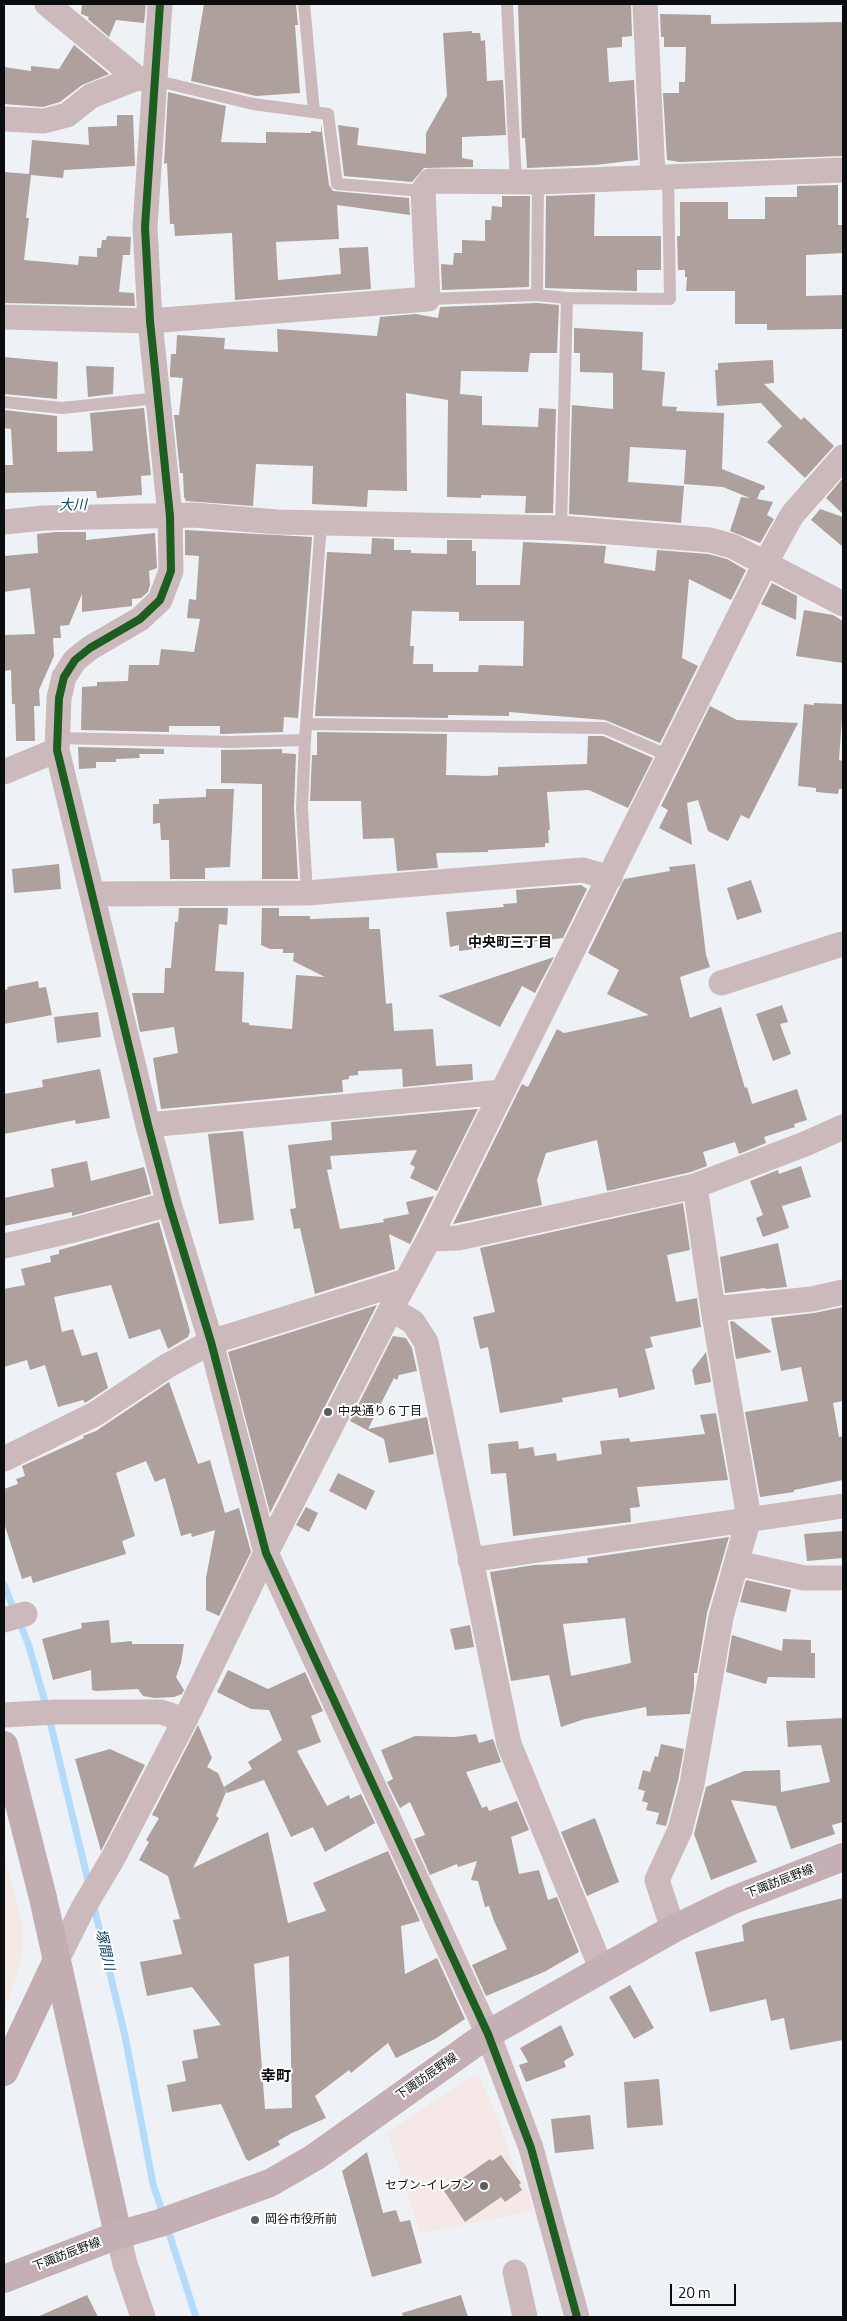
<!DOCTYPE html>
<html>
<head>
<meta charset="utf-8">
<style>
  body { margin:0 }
  #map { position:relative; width:847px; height:2321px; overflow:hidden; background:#eef2f6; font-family:"Titillium Web",sans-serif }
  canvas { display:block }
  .frame { position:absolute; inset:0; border:5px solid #0a0c0e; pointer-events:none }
  .scale { position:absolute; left:670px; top:2284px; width:66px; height:22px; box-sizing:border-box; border:2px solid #0a0c0e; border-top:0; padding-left:6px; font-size:15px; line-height:18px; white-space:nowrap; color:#0a0c0e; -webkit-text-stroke:4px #fff; paint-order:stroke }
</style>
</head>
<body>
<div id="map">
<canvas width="847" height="2321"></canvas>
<div class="frame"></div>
<div class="scale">20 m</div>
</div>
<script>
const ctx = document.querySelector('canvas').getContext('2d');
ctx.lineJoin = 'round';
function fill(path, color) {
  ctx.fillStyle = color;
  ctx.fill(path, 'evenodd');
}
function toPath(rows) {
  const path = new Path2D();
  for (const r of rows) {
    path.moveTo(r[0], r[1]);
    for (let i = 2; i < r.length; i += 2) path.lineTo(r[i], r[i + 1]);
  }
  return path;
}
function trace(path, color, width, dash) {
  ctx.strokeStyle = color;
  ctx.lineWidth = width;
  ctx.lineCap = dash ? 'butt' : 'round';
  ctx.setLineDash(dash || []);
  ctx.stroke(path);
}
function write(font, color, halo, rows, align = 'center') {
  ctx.font = font + ' "Titillium Web","Noto Sans JP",sans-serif';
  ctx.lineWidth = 4;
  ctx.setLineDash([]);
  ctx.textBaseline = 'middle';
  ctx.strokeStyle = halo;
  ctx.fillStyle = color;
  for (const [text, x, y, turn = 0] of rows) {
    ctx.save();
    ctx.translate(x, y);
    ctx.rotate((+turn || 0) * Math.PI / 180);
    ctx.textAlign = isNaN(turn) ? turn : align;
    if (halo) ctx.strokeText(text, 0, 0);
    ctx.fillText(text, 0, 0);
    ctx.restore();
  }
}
fill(toPath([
  [4,1853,22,1922,23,1945,19,1970,4,2011],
  [476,2074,479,2076,501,2125,512,2163,526,2185,534,2211,420,2233,387,2132]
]), '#f5e9e7');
trace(toPath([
  [4,1585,28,1643,47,1709,89,1885],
  [93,1903,125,2036,153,2184,164,2217],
  [167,2227,196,2317]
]), '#b4dbfc', 7);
fill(toPath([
  [82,4,146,4,144,23,116,20,109,37,88,19,89,17,81,14],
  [204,4,296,4,298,25,295,25,300,93,256,96,191,81],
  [518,4,631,4,632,36,622,37,622,47,607,48,609,82,634,80,638,160,595,165,527,168,525,138,522,138],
  [660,14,711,15,711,24,843,22,843,156,680,162,667,160,663,93,679,93,679,82,685,82,686,47,664,47,664,37,661,37],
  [472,31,472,33,480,33,481,41,485,40,487,81,503,80,506,135,462,137,462,158,473,160,473,167,424,168,412,182,344,176,338,125,359,128,357,145,426,154,426,133,447,96,443,33],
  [74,45,109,74,82,85,60,102,43,107,4,104,4,67,31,71,31,66,59,69],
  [168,92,226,106,221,142,266,143,266,132,311,133,311,131,321,132,321,124,329,185,333,191,409,198,410,215,337,205,339,239,276,242,278,280,341,274,339,248,368,247,371,289,235,300,232,233,175,236,174,224,170,224,167,163,164,164],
  [117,115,133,115,135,166,64,170,63,178,31,175,26,218,29,218,24,260,78,265,79,256,97,257,97,248,101,248,102,240,106,240,107,236,131,237,130,255,123,255,119,292,134,293,135,306,4,303,4,172,29,174,32,140,89,145,88,127,117,126],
  [838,185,838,225,843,225,843,253,806,255,806,296,843,295,843,329,767,330,767,324,735,324,735,291,686,291,687,277,685,277,685,270,678,270,677,236,680,236,680,202,728,202,728,219,765,219,765,197,797,197,797,186],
  [595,194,594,236,661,236,661,270,637,270,637,291,545,288,546,196],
  [502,196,530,196,529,287,442,290,441,264,453,265,454,253,462,253,462,240,485,241,485,220,491,220,492,206,502,207],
  [537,303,559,305,557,353,530,353,528,372,461,371,460,394,482,396,482,425,538,427,539,408,556,409,553,513,525,513,526,496,481,495,481,498,447,497,448,400,406,393,407,491,368,490,367,507,312,504,313,466,256,464,253,506,186,501,184,497,183,473,180,473,174,415,179,415,183,378,170,377,170,372,171,354,176,354,177,335,225,338,224,349,278,352,277,329,377,336,380,317,416,314,438,318,440,307],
  [574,328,643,332,642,370,665,372,662,406,677,407,676,411,724,413,722,469,765,486,764,490,761,490,757,499,773,502,767,515,774,519,760,543,730,531,741,497,750,498,723,487,684,484,686,450,630,447,628,482,684,486,681,523,569,514,572,405,613,409,613,373,580,372,580,353,574,353],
  [4,357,58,362,57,399,4,394],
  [773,360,774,383,764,384,801,420,804,417,834,446,805,478,767,442,782,426,761,403,717,406,715,370,718,370,718,363],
  [86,366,114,367,113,394,88,397],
  [144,408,151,475,141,476,142,495,97,498,96,491,4,493,4,465,13,465,11,429,4,428,4,410,57,416,57,452,93,451,90,413],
  [843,478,843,514,826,498],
  [820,509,843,517,843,547,811,520],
  [185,530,312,537,298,718,284,717,283,732,220,734,220,726,169,726,169,732,81,730,82,687,97,686,97,682,128,681,129,665,159,665,161,649,194,652,200,619,187,618,189,599,196,600,199,556,185,555],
  [56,532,86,532,86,540,155,533,157,568,149,571,150,585,148,592,141,598,132,599,132,606,82,612,82,594,69,625,60,626,61,638,53,638,54,656,39,690,40,706,34,706,35,741,16,741,15,704,12,704,11,670,4,671,4,635,35,634,30,588,4,592,4,556,38,553,37,534],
  [372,538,394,539,394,550,411,550,411,553,447,554,447,540,472,540,472,551,476,551,476,585,520,585,523,542,606,546,604,563,655,571,657,550,708,554,727,559,746,570,731,600,689,579,682,658,698,666,660,743,605,720,509,712,509,716,448,715,448,718,315,716,327,552,371,554],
  [412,611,459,612,459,621,524,621,523,666,479,665,478,672,433,672,433,664,413,664,414,646,410,646],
  [772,583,797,596,796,620,761,604],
  [804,610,833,615,843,621,843,663,796,656],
  [814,703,843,704,839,760,843,761,843,789,839,789,838,794,816,792,816,788,798,786,804,704,814,705],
  [710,706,737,720,798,723,749,819,741,815,728,841,708,831,698,800,687,803,692,845,659,828,668,810,661,806],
  [317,732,447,734,446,775,488,776,498,775,498,767,587,764,588,736,603,736,653,758,628,808,589,790,547,792,550,830,548,830,549,843,545,843,545,847,488,850,488,852,436,853,438,868,397,871,394,838,363,839,361,801,310,801,312,755,317,755],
  [78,747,164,749,164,754,139,754,140,758,116,759,116,762,96,762,96,768,79,769],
  [282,749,282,753,296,754,294,808,298,879,262,879,262,784,221,783,221,750],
  [206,789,234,789,230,867,205,868,205,879,170,879,169,840,161,840,160,823,153,824,153,804,159,804,159,799,206,797],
  [59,864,61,889,14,893,12,869],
  [695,864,706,955,710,967,680,977,690,1018,721,1007,745,1088,747,1087,752,1104,797,1089,807,1120,794,1124,795,1127,764,1137,766,1143,739,1154,735,1142,703,1152,707,1166,691,1172,607,1191,597,1140,546,1153,537,1180,542,1205,453,1224,522,1084,528,1087,557,1029,564,1033,649,1015,607,994,619,970,588,953,624,879,670,871,669,867],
  [751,880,762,912,737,920,727,888],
  [581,885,587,889,563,938,459,951,459,945,450,947,446,912,504,907,503,904,517,903,516,890],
  [179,908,228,908,227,925,219,924,215,971,244,972,242,1022,249,1023,249,1025,292,1029,296,975,325,977,293,961,294,953,283,953,283,949,270,949,261,945,262,908,279,908,279,916,310,916,310,919,369,917,369,929,380,929,386,1004,392,1003,394,1031,433,1029,436,1066,472,1064,473,1080,403,1087,402,1069,358,1071,358,1075,349,1076,349,1079,342,1080,343,1092,161,1109,153,1058,178,1053,174,1027,140,1032,132,993,164,993,165,968,171,968,175,922,178,922],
  [554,957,535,993,522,986,500,1027,438,996],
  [38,981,39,988,46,987,52,1015,4,1024,4,990,8,989,7,987],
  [782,1005,788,1022,780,1024,791,1054,773,1061,756,1014],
  [98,1012,101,1037,57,1043,54,1017],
  [100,1069,110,1118,76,1124,75,1120,4,1134,4,1094,43,1087,42,1080],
  [478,1109,437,1191,410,1178,415,1167,410,1164,417,1150,330,1156,332,1169,327,1170,340,1229,384,1222,383,1219,409,1214,406,1202,434,1196,410,1244,389,1234,395,1269,315,1294,300,1228,294,1229,290,1209,296,1208,288,1145,332,1140,331,1122],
  [243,1131,254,1220,219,1224,208,1134],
  [87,1161,91,1181,144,1167,151,1194,72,1216,72,1212,4,1226,4,1198,54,1187,51,1169],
  [801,1166,811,1197,782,1206,789,1228,763,1237,756,1218,763,1215,750,1181,778,1170,779,1174],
  [683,1203,690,1250,667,1255,676,1302,697,1298,701,1327,650,1337,653,1347,645,1349,655,1389,619,1398,617,1388,562,1398,563,1402,500,1413,488,1347,480,1349,473,1317,495,1312,480,1248],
  [159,1222,190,1331,188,1337,168,1349,160,1329,129,1339,111,1285,54,1297,62,1332,73,1329,82,1356,97,1352,108,1388,85,1403,83,1400,58,1407,45,1365,30,1370,27,1360,4,1367,4,1289,25,1285,21,1269,51,1262,50,1256,59,1254,59,1250],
  [778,1243,787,1287,765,1289,765,1288,725,1293,720,1257],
  [377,1305,270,1513,228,1352],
  [843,1307,843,1401,833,1403,839,1437,843,1436,843,1480,794,1490,794,1492,760,1497,745,1412,808,1401,801,1367,781,1371,771,1318,814,1313],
  [733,1321,772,1352,736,1359,730,1322],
  [393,1336,406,1338,412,1348,417,1371,399,1375,397,1380,394,1378,368,1429,427,1417,434,1454,389,1463,384,1439,350,1421],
  [706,1352,711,1382,695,1385,692,1370],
  [169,1382,198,1464,210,1460,225,1513,239,1508,251,1552,219,1616,206,1610,206,1578,215,1530,192,1537,191,1533,181,1536,165,1478,155,1482,146,1461,116,1473,135,1536,122,1541,126,1554,33,1583,31,1576,22,1579,4,1523,4,1489,18,1484,16,1479,25,1476,22,1466,84,1438,83,1436,96,1431],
  [716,1413,728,1480,637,1487,640,1507,630,1508,631,1522,513,1536,506,1473,491,1474,488,1444,518,1441,519,1449,533,1447,535,1456,556,1453,557,1461,602,1454,600,1441,629,1438,630,1442,705,1434,700,1415],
  [338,1473,375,1491,366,1510,329,1491],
  [306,1507,318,1513,309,1532,296,1525],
  [843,1531,843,1558,807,1561,804,1534],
  [729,1537,707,1613,697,1673,694,1673,694,1688,690,1714,647,1716,646,1707,585,1719,561,1727,549,1675,511,1681,490,1572,534,1565,588,1563,587,1558],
  [625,1618,631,1663,571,1676,563,1624],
  [746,1580,791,1590,786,1612,740,1602],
  [109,1620,111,1643,132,1641,132,1644,184,1644,181,1663,176,1677,184,1690,182,1694,174,1697,154,1698,143,1696,138,1689,96,1691,92,1690,91,1670,53,1680,42,1639,82,1628,81,1623],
  [470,1625,474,1647,455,1650,450,1629],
  [732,1635,782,1651,783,1639,811,1640,811,1653,815,1653,815,1678,768,1677,766,1684,726,1672],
  [228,1670,268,1689,305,1672,323,1711,311,1716,321,1742,297,1751,327,1806,349,1795,350,1799,361,1794,375,1823,325,1852,313,1827,291,1837,264,1780,227,1793,224,1787,252,1769,248,1762,282,1740,269,1710,251,1709,217,1692],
  [843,1718,843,1822,832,1825,835,1834,791,1849,776,1806,731,1800,757,1862,711,1880,694,1834,706,1787,744,1771,780,1770,781,1792,830,1782,821,1745,788,1747,786,1721],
  [198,1725,212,1758,207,1767,218,1773,226,1792,216,1816,219,1818,193,1868,268,1832,288,1923,326,1911,313,1883,388,1851,420,1921,401,1926,405,1974,437,1958,465,2019,435,2039,396,2058,388,2043,351,2073,349,2070,315,2096,326,2118,292,2133,278,2141,280,2145,249,2161,246,2159,221,2104,172,2112,167,2085,186,2081,182,2061,198,2058,193,2030,221,2025,192,1987,147,1996,140,1962,182,1954,173,1920,180,1919,168,1876,139,1860,149,1842,146,1840,159,1818,152,1815],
  [289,1956,292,2108,265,2109,254,1964],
  [476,1734,479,1743,493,1739,501,1762,466,1772,482,1808,487,1806,489,1811,517,1801,529,1830,511,1837,519,1874,539,1870,548,1900,557,1897,579,1952,544,1972,486,1996,472,1965,507,1949,494,1921,489,1906,485,1907,478,1881,471,1880,477,1861,458,1867,457,1864,430,1875,414,1839,425,1835,410,1802,400,1808,387,1782,393,1779,381,1750,415,1736,455,1737],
  [661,1744,684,1749,678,1781,666,1826,656,1824,659,1813,646,1810,648,1803,642,1801,645,1791,638,1789,643,1770,650,1772,655,1756,658,1757],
  [110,1749,145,1765,101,1851,75,1759],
  [595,1818,619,1882,587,1896,561,1832],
  [843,1898,843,2040,790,2050,784,2018,771,2021,766,1999,710,2012,695,1952,744,1941,742,1925,752,1920],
  [630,1985,654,2028,634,2039,609,1997],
  [561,2025,574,2055,564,2061,566,2067,526,2082,519,2065,528,2062,520,2048],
  [659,2079,663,2125,627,2128,624,2082],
  [590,2115,594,2149,555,2153,551,2119],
  [367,2152,383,2213,396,2210,400,2222,410,2220,422,2263,372,2277,342,2171],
  [501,2155,521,2183,519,2185,522,2190,505,2202,501,2197,465,2222,444,2191,490,2159,492,2161],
  [87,2295,98,2317,37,2317],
  [461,2295,468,2317,403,2317,402,2313]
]), '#ada09d');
trace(toPath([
  [304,4,314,112],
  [507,4,516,181],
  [154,80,253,104,328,114,337,184,423,191],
  [537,295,538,182],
  [428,299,537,295,567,298,670,299,668,176],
  [4,402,62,408,158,398],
  [561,528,567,298],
  [306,724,605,728,669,756],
  [56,738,230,742,305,740],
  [307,893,302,808,305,740,321,523]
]), '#cbb9bc', 12);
trace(toPath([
  [47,4,137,78,151,80],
  [160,4,145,227,150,321,170,516,171,571,160,600,140,619,90,648,75,660,64,677,59,698,57,750,148,1125,169,1204,211,1342,266,1553,488,2034,531,2148,577,2317],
  [645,4,653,177],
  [4,119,44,121,67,115,91,96,137,78],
  [4,317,150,321,428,299,423,191,430,181,538,182,843,170],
  [4,522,44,518,194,515,277,522,561,528,710,540,732,546,843,604],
  [4,772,57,750],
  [93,894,307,893,583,870,610,878],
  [721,983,842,944,843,945],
  [148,1125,502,1092],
  [429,1239,458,1238,695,1186,805,1144,843,1127],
  [4,1246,74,1230,169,1204],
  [391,1309,413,1322,426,1342,509,1744,602,1970],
  [713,1309,812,1299,843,1292],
  [4,1459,95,1414,167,1366,211,1342,406,1281],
  [470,1560,843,1506],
  [737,1563,804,1578,843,1578],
  [4,1620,25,1614],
  [4,1715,56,1712,161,1712,185,1720],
  [673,1929,657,1880,680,1830,692,1784,721,1617,749,1518,713,1309,695,1186],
  [57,1960,82,1910,113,1858,185,1720,266,1553,391,1309,429,1239,765,564,792,515,843,457],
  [118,2235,125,2264,143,2317],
  [515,2272,525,2317]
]), '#cbb9bc', 25);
trace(toPath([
  [4,1745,43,1898,118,2235],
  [4,2072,57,1960]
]), '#c2adb1', 28);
trace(toPath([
  [4,2279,118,2235,160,2223,270,2183,315,2157,488,2034,673,1929,731,1901,843,1857]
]), '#c3afb4', 28);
trace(toPath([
  [160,4,145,227,150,321,170,516,171,571,160,600,140,619,90,648,75,660,64,677,59,698,57,750,148,1125,169,1204,211,1342,266,1553,488,2034,531,2148,577,2317]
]), '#1b5e20', 8);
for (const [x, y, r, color] of [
  [328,1412,5,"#5a5c5f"],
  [484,2186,5,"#5a5c5f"],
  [255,2220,5,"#5a5c5f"]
]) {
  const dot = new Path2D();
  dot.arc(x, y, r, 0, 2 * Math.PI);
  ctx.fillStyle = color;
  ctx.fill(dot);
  trace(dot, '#fff', 2);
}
write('12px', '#0a0c0e', '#fff', [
  ["中央通り６丁目",338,1412],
  ["セブン-イレブン",474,2186,"right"],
  ["岡谷市役所前",265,2220]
], 'left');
write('12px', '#0a0c0e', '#fff', [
  ["下諏訪辰野線",780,1882,-21],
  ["下諏訪辰野線",427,2077,-35],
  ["下諏訪辰野線",67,2255,-21]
]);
write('italic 14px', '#00375b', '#fff', [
  ["大川",73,506,-1],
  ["塚間川",104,1950,77]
]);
write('bold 14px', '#0a0c0e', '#fff', [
  ["中央町三丁目",510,944]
]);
write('bold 15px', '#0a0c0e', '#fff', [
  ["幸町",276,2077]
]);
</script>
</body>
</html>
